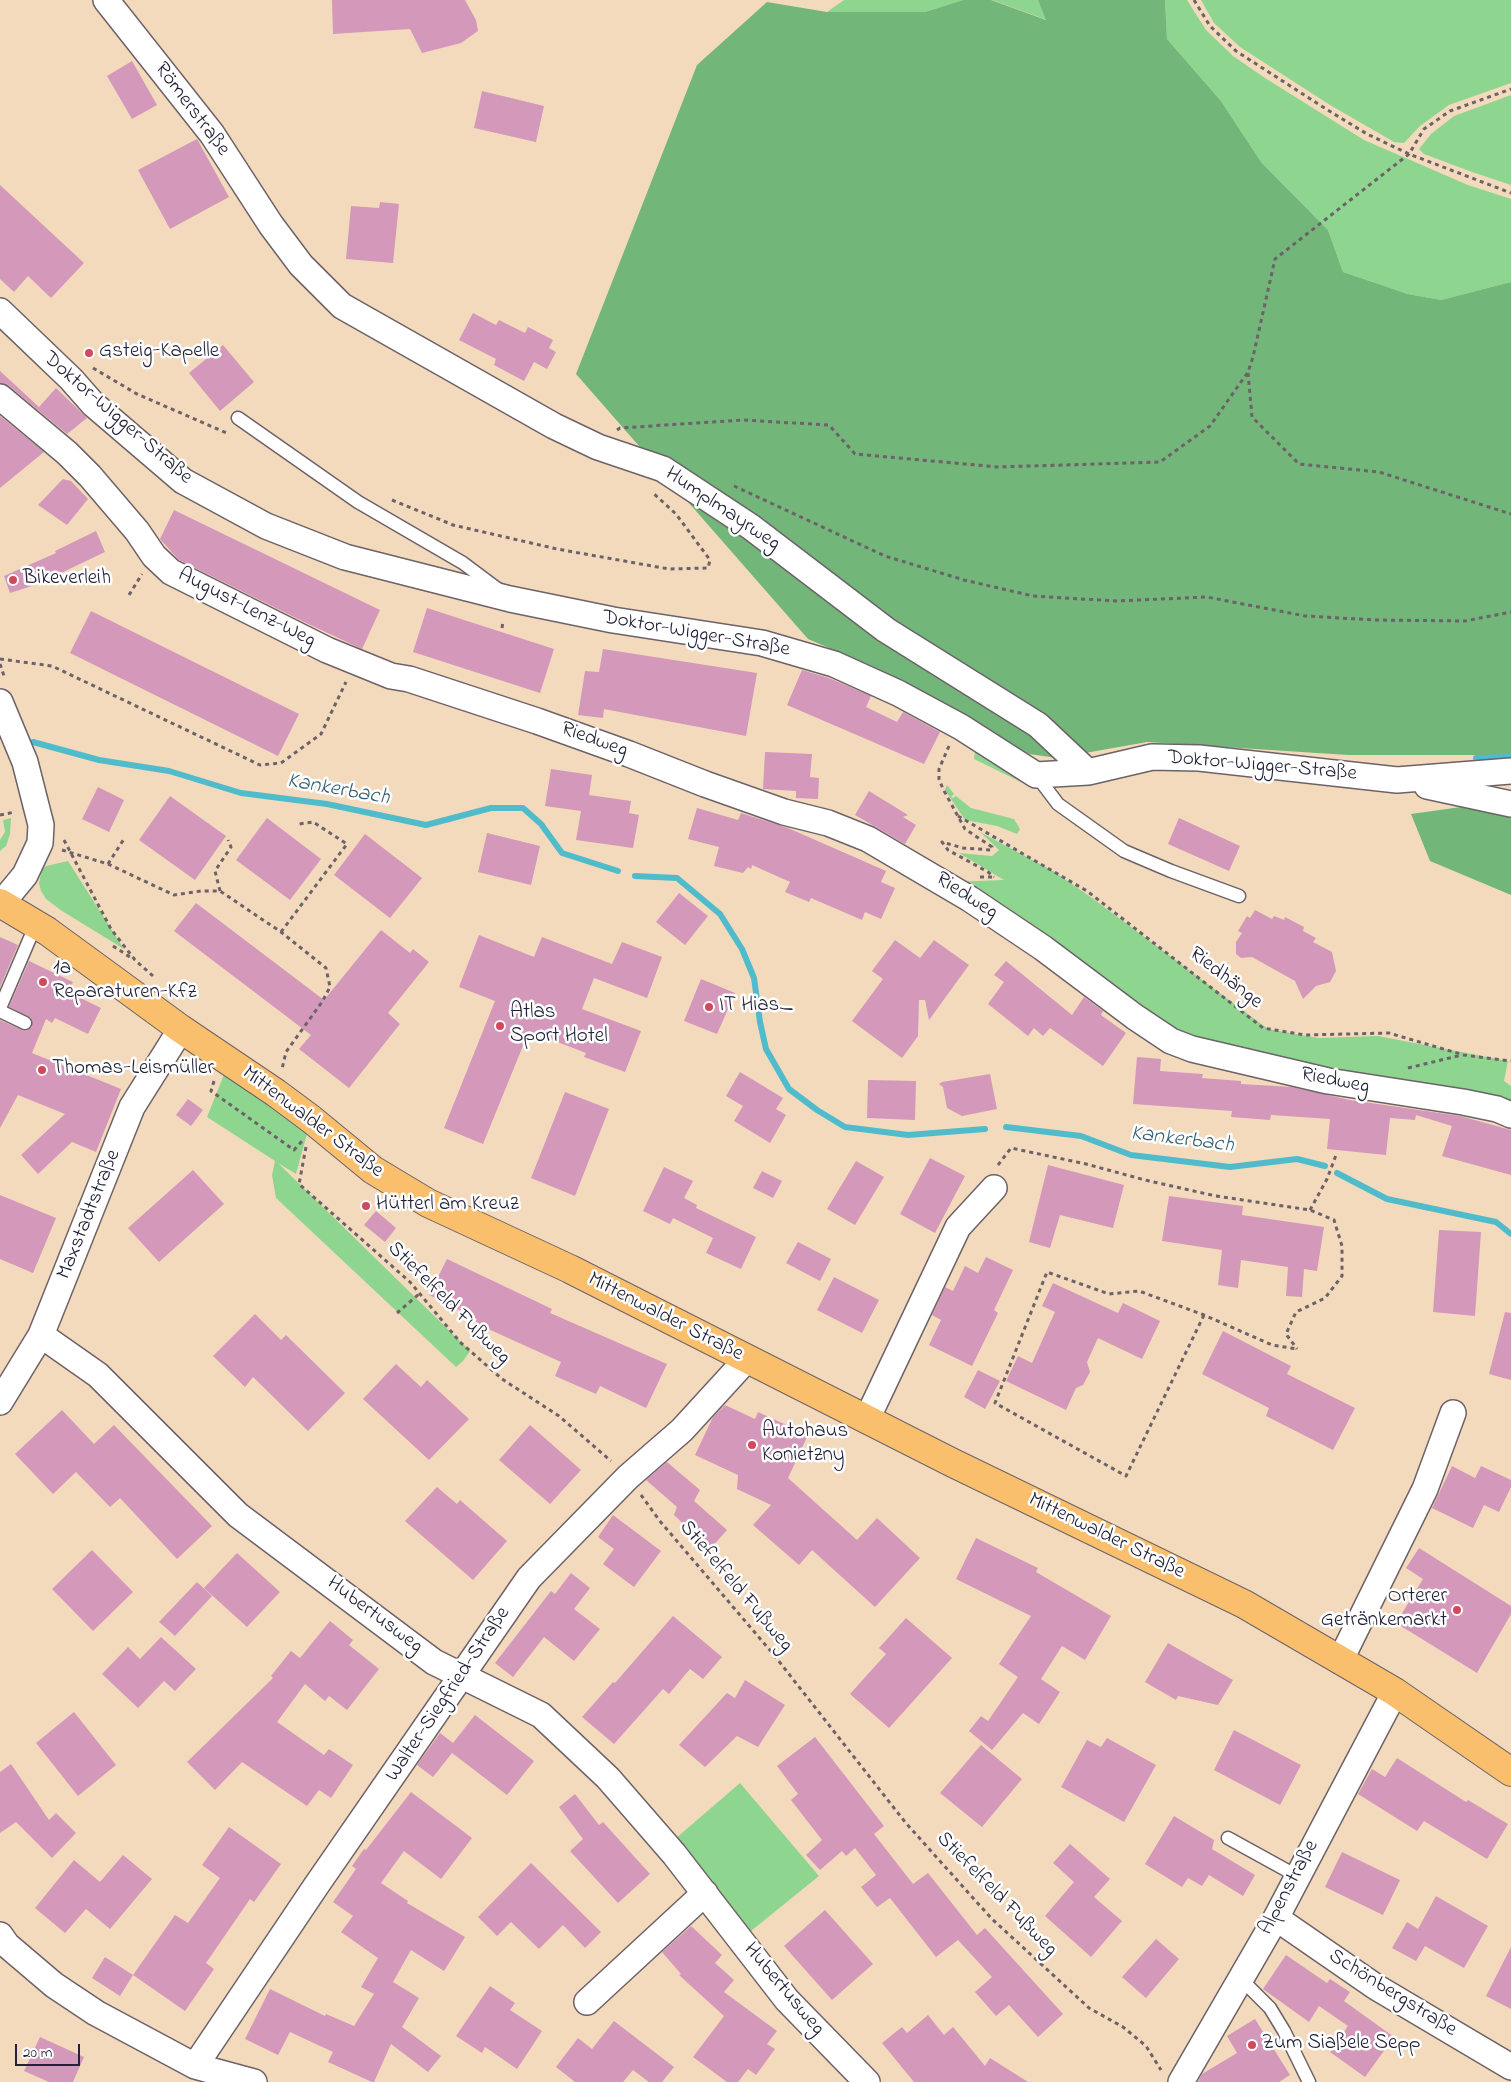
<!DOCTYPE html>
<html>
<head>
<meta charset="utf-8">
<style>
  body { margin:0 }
  #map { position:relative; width:1511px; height:2082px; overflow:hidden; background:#f4dabd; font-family:"Indie Flower",sans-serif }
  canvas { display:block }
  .scale { position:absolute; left:15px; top:2044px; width:65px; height:22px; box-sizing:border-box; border:2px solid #22223b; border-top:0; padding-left:6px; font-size:15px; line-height:18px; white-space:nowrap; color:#22223b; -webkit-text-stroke:4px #fff; paint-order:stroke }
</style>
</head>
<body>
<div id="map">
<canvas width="1511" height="2082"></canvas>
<div class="scale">20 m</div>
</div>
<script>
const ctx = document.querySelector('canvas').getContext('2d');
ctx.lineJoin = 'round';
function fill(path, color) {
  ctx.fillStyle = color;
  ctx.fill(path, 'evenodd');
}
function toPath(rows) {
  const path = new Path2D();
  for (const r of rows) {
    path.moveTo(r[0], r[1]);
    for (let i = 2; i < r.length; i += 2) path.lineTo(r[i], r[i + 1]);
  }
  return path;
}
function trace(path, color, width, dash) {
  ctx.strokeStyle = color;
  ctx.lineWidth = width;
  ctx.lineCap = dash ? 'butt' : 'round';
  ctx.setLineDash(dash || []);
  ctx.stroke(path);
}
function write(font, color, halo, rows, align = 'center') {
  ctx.font = font + ' "Indie Flower",sans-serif';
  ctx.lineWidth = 5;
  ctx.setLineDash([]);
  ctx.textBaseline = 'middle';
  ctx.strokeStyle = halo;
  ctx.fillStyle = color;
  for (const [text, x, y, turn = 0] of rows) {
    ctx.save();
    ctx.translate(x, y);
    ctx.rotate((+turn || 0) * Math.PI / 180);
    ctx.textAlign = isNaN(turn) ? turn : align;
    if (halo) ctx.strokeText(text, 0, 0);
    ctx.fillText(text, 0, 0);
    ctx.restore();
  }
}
fill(toPath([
  [844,0,963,0,925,12,827,12],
  [992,0,1038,0,1047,20],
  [1165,0,1187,0,1206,30,1233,56,1265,78,1364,140,1468,185,1511,199,1511,282,1441,300,1408,294,1343,272,1328,230,1261,162,1221,101,1167,39],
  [1201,0,1511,0,1511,83,1449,105,1420,126,1404,143,1394,142,1330,105,1240,47,1214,23],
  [1511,95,1511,185,1472,172,1424,154,1419,149,1431,134,1454,116],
  [975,749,1025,775,1021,782,974,759],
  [947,785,954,794,951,797,953,798,956,796,971,808,1014,819,1020,829,1017,834,997,826,965,820,945,790],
  [11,818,10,834,6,846,0,851,0,840,5,832,3,820],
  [980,832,1053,871,1092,898,1268,1029,1318,1038,1378,1036,1508,1061,1504,1081,1511,1086,1511,1108,1385,1085,1170,1031,950,882,1004,880,959,853,992,856,999,850],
  [68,861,124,949,62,911,46,899,41,891,39,883,42,869,46,866],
  [229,1062,310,1123,296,1174,278,1163,470,1351,463,1361,456,1367,276,1198,272,1175,275,1161,207,1117],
  [740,1783,819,1876,751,1931,675,1839]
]), '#8ed590');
fill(toPath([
  [963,0,991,0,1046,20,1038,0,1165,0,1167,39,1221,101,1261,162,1328,230,1343,272,1408,294,1441,300,1511,282,1511,755,1348,755,1147,742,1057,758,1029,754,876,668,808,639,576,374,697,65,767,2,827,12,925,12],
  [1461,807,1511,817,1511,895,1430,861,1411,814]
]), '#72b67a');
trace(toPath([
  [33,742,99,760,169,771,241,793,327,804,426,825,491,808,523,808,541,824,562,853,618,871],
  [1476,758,1511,757],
  [635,876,677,878,720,914,742,949,754,978,760,1022,766,1049,789,1089,817,1110,845,1127,908,1135,985,1129],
  [1006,1127,1081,1136,1131,1155,1230,1167,1297,1159,1325,1166],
  [1337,1173,1387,1199,1496,1222,1511,1234]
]), '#50bccb', 6);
fill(toPath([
  [332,0,465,0,476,20,478,31,461,43,422,53,410,29,333,34],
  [132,61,157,105,132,119,107,76],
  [482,91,544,106,536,142,474,128],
  [197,139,229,197,170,229,138,170],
  [0,185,84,263,51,298,28,276,14,292,0,279],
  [380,202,399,204,393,263,346,259,351,206,379,208],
  [473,313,496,325,499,320,525,333,528,327,553,340,549,348,556,352,547,369,534,362,524,381,494,365,496,359,459,340],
  [223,345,254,382,220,411,189,373],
  [0,371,39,407,56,388,87,418,67,434,9,386,0,383],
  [0,416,44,452,0,488],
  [63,479,71,481,88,499,67,525,38,505],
  [174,510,380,610,362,649,304,622,179,560,160,539],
  [96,531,105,552,38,584,10,593,4,576,56,553,55,551],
  [427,608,554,649,540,693,413,652],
  [91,611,299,714,278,756,70,653],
  [603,649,757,673,746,736,604,709,603,718,578,715,585,671,599,672],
  [802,670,829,678,871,696,866,707,897,722,903,712,940,732,924,764,787,705],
  [765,752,812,754,810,777,819,778,818,799,796,798,796,791,763,789],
  [551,769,592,775,589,795,631,801,629,813,639,815,633,848,576,840,581,811,545,806],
  [98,787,124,800,109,832,82,819],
  [869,791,908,815,903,817,916,825,905,844,855,815],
  [170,796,226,836,195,880,139,840],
  [697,808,738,820,741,813,788,828,886,871,881,882,895,888,881,919,865,912,862,920,811,898,809,902,785,892,790,882,752,865,751,869,748,867,743,873,714,866,719,847,688,839],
  [267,818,321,859,290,900,236,860],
  [1179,818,1240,846,1229,871,1168,844],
  [487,833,540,846,531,885,478,872],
  [365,834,422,878,390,918,334,875],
  [679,893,708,916,685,945,656,922],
  [196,903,324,1000,381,930,410,953,413,949,429,962,388,1013,400,1024,349,1088,299,1049,311,1035,174,931],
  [1255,910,1272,919,1274,916,1284,920,1285,917,1304,927,1303,931,1316,938,1313,942,1332,952,1336,971,1330,982,1316,986,1303,999,1295,981,1252,957,1241,958,1236,954,1236,942,1242,933,1238,931,1247,916,1250,918],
  [479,935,534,957,542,937,612,964,622,942,662,957,647,998,594,978,582,1009,641,1031,625,1072,584,1057,586,1053,529,1031,483,1144,444,1128,495,1001,459,987],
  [0,937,18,945,0,987],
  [895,940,920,958,934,940,969,965,929,1020,925,1000,919,1000,918,1036,902,1058,852,1021,883,979,872,971],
  [29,961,73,982,68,992,101,1008,88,1034,55,1018,52,1023,46,1019,32,1053,121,1089,96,1152,72,1142,38,1174,21,1155,65,1114,18,1095,0,1128,0,1020,22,1030,26,1031,32,1027,31,1018,9,1007],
  [1006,961,1072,1015,1084,997,1103,1011,1101,1015,1126,1033,1103,1066,1050,1028,1043,1036,1034,1028,1028,1036,988,1004,1004,982,994,975],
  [701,979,735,993,717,1034,684,1021],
  [1137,1057,1161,1059,1160,1071,1203,1074,1202,1078,1241,1081,1241,1084,1292,1087,1350,1100,1460,1116,1511,1130,1511,1175,1442,1156,1452,1126,1416,1115,1415,1120,1390,1118,1386,1155,1327,1149,1330,1119,1271,1115,1270,1120,1231,1117,1232,1111,1133,1104],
  [740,1072,783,1098,776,1109,786,1115,770,1143,734,1121,743,1106,726,1096],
  [990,1074,997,1109,962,1116,947,1108,943,1087,939,1084,942,1082],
  [868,1080,916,1081,915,1120,867,1118],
  [565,1092,609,1109,575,1196,531,1178],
  [188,1099,203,1110,191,1126,176,1115],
  [930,1158,965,1176,935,1233,900,1214],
  [856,1161,884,1177,855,1225,827,1209],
  [1048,1165,1124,1185,1113,1228,1060,1215,1050,1248,1029,1242],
  [664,1167,693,1181,684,1198,697,1205,696,1208,756,1237,741,1269,706,1253,713,1238,673,1218,670,1224,643,1211],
  [193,1170,224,1204,159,1262,128,1228],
  [762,1171,782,1181,773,1198,753,1188],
  [0,1195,56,1218,33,1273,0,1259],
  [1169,1196,1243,1206,1242,1215,1324,1227,1317,1271,1304,1269,1302,1297,1286,1296,1288,1267,1241,1260,1238,1288,1218,1285,1222,1250,1162,1241],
  [376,1211,396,1228,385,1242,364,1225],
  [1439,1230,1481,1232,1475,1316,1433,1312],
  [798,1242,831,1259,820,1281,786,1263],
  [986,1257,1013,1270,994,1310,998,1313,972,1366,929,1345,941,1320,932,1315,945,1287,953,1291,965,1266,978,1273],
  [447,1259,552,1309,550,1313,667,1364,646,1408,600,1386,596,1394,555,1376,561,1362,475,1323,477,1319,429,1295],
  [834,1277,879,1300,862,1333,817,1310],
  [1053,1283,1118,1313,1123,1303,1160,1321,1142,1359,1098,1338,1087,1362,1090,1372,1083,1385,1076,1388,1066,1410,1006,1381,1018,1356,1032,1363,1055,1312,1042,1306],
  [1505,1312,1511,1313,1511,1380,1489,1374],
  [255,1314,281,1340,286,1335,345,1393,308,1431,253,1377,245,1387,213,1356],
  [1223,1331,1291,1366,1287,1374,1355,1408,1333,1450,1266,1416,1269,1408,1202,1374],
  [396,1364,421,1387,427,1380,469,1419,429,1460,363,1399],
  [978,1370,1000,1381,985,1409,964,1397],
  [725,1405,755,1419,758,1412,808,1435,788,1478,857,1540,877,1518,920,1558,875,1607,812,1550,799,1565,753,1525,771,1505,737,1489,738,1475,695,1455,713,1417],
  [62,1410,94,1444,114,1425,212,1526,177,1559,120,1498,110,1507,76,1472,53,1494,15,1454],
  [530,1425,581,1470,550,1504,499,1460],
  [667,1462,700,1490,694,1501,727,1530,710,1549,674,1515,677,1507,646,1480],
  [1452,1466,1475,1478,1481,1466,1511,1480,1511,1487,1499,1512,1484,1505,1473,1528,1432,1508],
  [437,1487,457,1504,460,1500,507,1541,473,1580,405,1521],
  [613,1515,661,1551,634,1587,603,1564,614,1549,598,1537],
  [976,1538,1038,1568,1036,1572,1111,1616,1085,1660,1062,1646,1041,1679,1060,1692,1039,1724,1023,1713,992,1750,969,1731,981,1716,988,1721,1018,1677,999,1664,1031,1616,956,1579],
  [1419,1548,1511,1606,1511,1614,1477,1673,1396,1623,1423,1579,1406,1568],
  [92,1550,133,1592,93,1631,52,1589],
  [237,1553,280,1592,247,1627,204,1588],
  [571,1573,590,1588,574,1609,600,1629,574,1661,544,1637,513,1677,495,1663,551,1591,555,1594],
  [197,1582,212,1596,175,1636,159,1622],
  [673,1616,722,1657,703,1679,690,1669,669,1694,663,1689,614,1744,582,1717,613,1682,615,1683],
  [906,1618,952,1658,889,1728,850,1694,886,1654,879,1648],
  [330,1621,353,1640,349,1645,379,1669,347,1710,329,1696,325,1701,305,1684,277,1722,324,1755,329,1749,353,1765,331,1798,319,1790,307,1806,242,1762,215,1790,187,1762,273,1678,271,1676,291,1651,300,1658],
  [161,1637,196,1669,175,1691,164,1681,138,1708,102,1674,128,1647,140,1659],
  [1168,1643,1233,1680,1218,1705,1178,1696,1176,1700,1145,1682],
  [745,1680,785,1705,758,1747,737,1736,705,1767,679,1745,727,1693,735,1698],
  [74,1712,116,1765,78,1796,36,1743],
  [475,1715,534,1761,507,1795,452,1753,433,1777,417,1765,440,1733,453,1743],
  [1234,1730,1301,1765,1280,1805,1214,1770],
  [815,1737,884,1826,874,1834,913,1884,928,1873,977,1935,985,1928,1063,2014,1038,2037,1009,2005,996,2016,975,1992,992,1977,958,1940,936,1957,890,1898,877,1907,861,1887,876,1875,855,1848,846,1856,842,1851,820,1870,806,1855,822,1840,791,1800,798,1794,777,1766],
  [1107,1738,1156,1765,1124,1822,1061,1787,1087,1740,1101,1747],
  [981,1745,1022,1779,982,1827,940,1793],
  [1397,1758,1466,1802,1468,1800,1508,1824,1487,1859,1424,1821,1417,1831,1358,1794,1372,1769,1385,1777],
  [11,1764,49,1820,56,1813,76,1833,52,1858,16,1822,0,1833,0,1772],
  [411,1792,472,1838,441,1879,404,1851,381,1883,408,1901,407,1903,465,1937,444,1971,411,1950,393,1982,419,1998,402,2027,441,2056,428,2072,391,2044,374,2082,372,2082,328,2062,333,2052,290,2032,278,2055,245,2039,270,1989,325,2016,326,2014,354,2026,374,1994,361,1987,378,1958,341,1932,353,1916,333,1902,356,1869,352,1866,364,1849,366,1850],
  [575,1794,599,1825,603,1822,650,1874,618,1903,570,1851,583,1839,559,1807],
  [1174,1816,1214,1840,1212,1849,1255,1875,1243,1896,1209,1875,1202,1886,1188,1878,1182,1887,1145,1864],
  [229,1827,281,1864,254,1902,250,1899,206,1963,214,1969,185,2011,133,1975,175,1915,188,1923,220,1878,202,1865],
  [1070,1844,1110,1879,1094,1897,1122,1921,1091,1957,1045,1916,1074,1882,1053,1863],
  [1342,1852,1400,1880,1383,1915,1325,1887],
  [123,1855,152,1879,110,1929,86,1909,65,1933,35,1908,74,1860,100,1882],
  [531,1863,601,1932,585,1948,563,1925,539,1949,511,1922,497,1936,478,1917],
  [1436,1896,1488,1926,1464,1968,1425,1946,1416,1961,1392,1948,1407,1922,1418,1929],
  [825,1910,873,1964,832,2000,784,1946],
  [691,1926,722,1955,715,1963,734,1980,724,1992,777,2031,767,2044,775,2049,756,2075,748,2069,738,2082,727,2082,693,2057,724,2016,679,1975,681,1974,662,1952],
  [1156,1939,1179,1959,1146,1998,1122,1977],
  [1511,1947,1511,2009,1486,1996],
  [1286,1955,1327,1983,1330,1979,1350,1992,1344,2001,1394,2037,1365,2077,1330,2052,1348,2026,1319,2006,1309,2022,1263,1989],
  [105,1957,133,1975,120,1996,92,1978],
  [490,1986,515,2003,510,2010,542,2031,517,2069,485,2047,482,2053,456,2036],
  [928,2015,944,2035,953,2027,985,2066,990,2058,1028,2082,914,2082,882,2043,902,2027,907,2033],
  [1255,2019,1290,2075,1279,2082,1198,2082,1202,2074,1237,2053,1227,2036],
  [614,2021,674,2067,662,2082,649,2082,633,2070,623,2082,575,2082,556,2067,578,2038,592,2049],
  [40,2037,84,2057,73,2082,49,2082,24,2071]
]), '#d398ba');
const service = toPath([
  [238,418,358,502,463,563,499,590],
  [1036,775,1058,804,1124,851,1171,871,1239,896],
  [0,1008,36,924],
  [0,1011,25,1023],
  [1228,1838,1297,1876],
  [1241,1979,1270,2008,1284,2031,1309,2082]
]);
const minor = toPath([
  [106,0,212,134,271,225,301,265,342,306,554,426,598,447,663,469,751,527,886,630,1038,725,1088,772],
  [0,311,71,379,93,404,183,481,266,526,345,557,510,599,613,620,762,643,834,664,898,693,961,727,1036,775,1088,772,1152,757,1199,758,1397,780,1511,771],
  [0,397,67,453,90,476,137,531,154,556,171,572,327,650,391,676,409,679,537,721,629,754,705,784,784,812,828,823,868,839,970,899,1043,948,1135,1017,1171,1041,1192,1049,1328,1081,1463,1102,1497,1109,1511,1115],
  [0,702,25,762,41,825,40,843,25,875,1,904],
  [1427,786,1511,804],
  [41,1335,98,1375,238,1515,434,1662,541,1715,608,1778,674,1854,787,2000,867,2082],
  [0,1402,41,1335,132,1107,181,1029],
  [867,1419,958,1227,994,1188],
  [1340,1661,1425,1489,1453,1413],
  [1276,1918,1376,1987,1511,2067],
  [0,1935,7,1945,54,1985,96,2013,195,2066,254,2082],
  [587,2002,705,1893],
  [195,2066,316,1886,529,1578,628,1477,682,1430,747,1359],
  [1181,2082,1276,1918,1395,1692]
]);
const primary = toPath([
  [0,903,47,931,181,1029,276,1093,311,1119,373,1170,428,1203,570,1269,953,1463,1244,1604,1395,1692,1511,1772]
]);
trace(service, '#6c6268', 15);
trace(minor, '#6c6268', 28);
trace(primary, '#6c6268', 30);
trace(toPath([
  [1194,0,1210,26,1236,51,1326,109,1367,134,1409,154,1511,193],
  [93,368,137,394,229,434],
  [1248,373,1252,417,1299,464,1379,472,1511,514],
  [617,430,620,428,742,420,829,425,855,454,998,467,1160,462,1210,426,1248,372,1253,357,1275,259,1409,154,1424,129,1450,111,1511,89],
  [734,486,885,556,964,580,1033,596,1116,601,1207,597,1305,616,1375,620,1465,621,1511,612],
  [392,500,453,525,557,549,669,569,708,568,710,560,676,514,652,492],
  [129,595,142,574],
  [502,628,503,621],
  [0,659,52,666,260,765,281,763,321,734,346,682],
  [0,664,5,679],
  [949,746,939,769,939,779,943,789,965,829,992,847,991,850,963,848,942,842,948,850,988,872,994,877],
  [0,815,15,812],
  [958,816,1087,891,1263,1028,1305,1035,1389,1033,1464,1055,1511,1061],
  [64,840,111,929,135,960,153,976],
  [62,850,108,864,174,895,201,891,220,891,281,932,326,968,330,987,322,1002,286,1052,282,1069],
  [108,864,124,839],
  [980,877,994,877],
  [220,891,215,871,231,847,228,840],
  [281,932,347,844,313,822,299,824],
  [113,946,133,959],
  [1408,1068,1462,1055],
  [214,1081,211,1091,294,1150,302,1141],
  [306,1147,299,1184,410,1282,460,1342,502,1379,559,1416,611,1461],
  [998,1165,1011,1148,1086,1164,1145,1180,1216,1196,1310,1210,1334,1220,1342,1246,1342,1276,1325,1298,1296,1312,1286,1334,1297,1349],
  [1310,1210,1327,1179,1336,1155],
  [397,1313,419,1294],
  [1204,1315,1126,1476,995,1403,1047,1272,1109,1294,1139,1291,1204,1315,1272,1345,1297,1349],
  [641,1495,659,1520,774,1655,905,1822,991,1918,1089,2008,1123,2027,1146,2046,1161,2070]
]), '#6c6268', 3, [4, 4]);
trace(service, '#fff', 12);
trace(minor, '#fff', 25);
trace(primary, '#f9bf6d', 28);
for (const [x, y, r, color] of [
  [89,353,5,"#d1495b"],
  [13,580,5,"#d1495b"],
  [43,982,5,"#d1495b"],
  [709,1007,5,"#d1495b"],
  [500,1026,5,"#d1495b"],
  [42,1070,5,"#d1495b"],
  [366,1206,5,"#d1495b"],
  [752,1445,5,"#d1495b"],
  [1457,1610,5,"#d1495b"],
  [1252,2045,5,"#d1495b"]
]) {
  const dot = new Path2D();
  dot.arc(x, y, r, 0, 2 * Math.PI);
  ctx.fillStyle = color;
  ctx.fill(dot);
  trace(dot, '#fff', 2);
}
write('21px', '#22223b', '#fff', [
  ["Römerstraße",191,110,53],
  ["Doktor-Wigger-Straße",117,419,41],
  ["Humplmayrweg",722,510,34],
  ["August-Lenz-Weg",246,609,27],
  ["Doktor-Wigger-Straße",696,635,10],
  ["Riedweg",594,741,20],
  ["Doktor-Wigger-Straße",1262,767,5],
  ["Riedweg",966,897,33],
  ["Riedhänge",1225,979,38],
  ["Riedweg",1335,1082,11],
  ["Mittenwalder Straße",312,1123,37],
  ["Maxstadtstraße",90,1215,-68],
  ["Stiefelfeld Fußweg",448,1304,45],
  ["Mittenwalder Straße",665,1318,27],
  ["Mittenwalder Straße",1106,1537,26],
  ["Stiefelfeld Fußweg",735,1587,50],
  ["Hubertusweg",374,1616,37],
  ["Walter-Siegfried-Straße",449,1695,-56],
  ["Alpenstraße",1290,1888,-62],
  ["Stiefelfeld Fußweg",996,1895,46],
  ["Hubertusweg",783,1990,50],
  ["Schönbergstraße",1392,1994,32]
]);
write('21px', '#22223b', '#fff', [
  ["Gsteig-Kapelle",99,353],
  ["Bikeverleih",23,580],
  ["1a",53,970],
  ["Reparaturen-Kfz",53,994],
  ["IT Hias_",719,1007],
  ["Atlas",510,1014],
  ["Sport Hotel",510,1038],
  ["Thomas-Leismüller",52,1070],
  ["Hütterl am Kreuz",376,1206],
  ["Autohaus",762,1433],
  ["Konietzny",762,1457],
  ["Orterer",1447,1598,"right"],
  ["Getränkemarkt",1447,1622,"right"],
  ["Zum Siaßele Sepp",1262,2045]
], 'left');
write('italic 22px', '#346075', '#fff', [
  ["Kankerbach",338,791,10],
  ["Kankerbach",1182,1141,7]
]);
</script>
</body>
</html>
